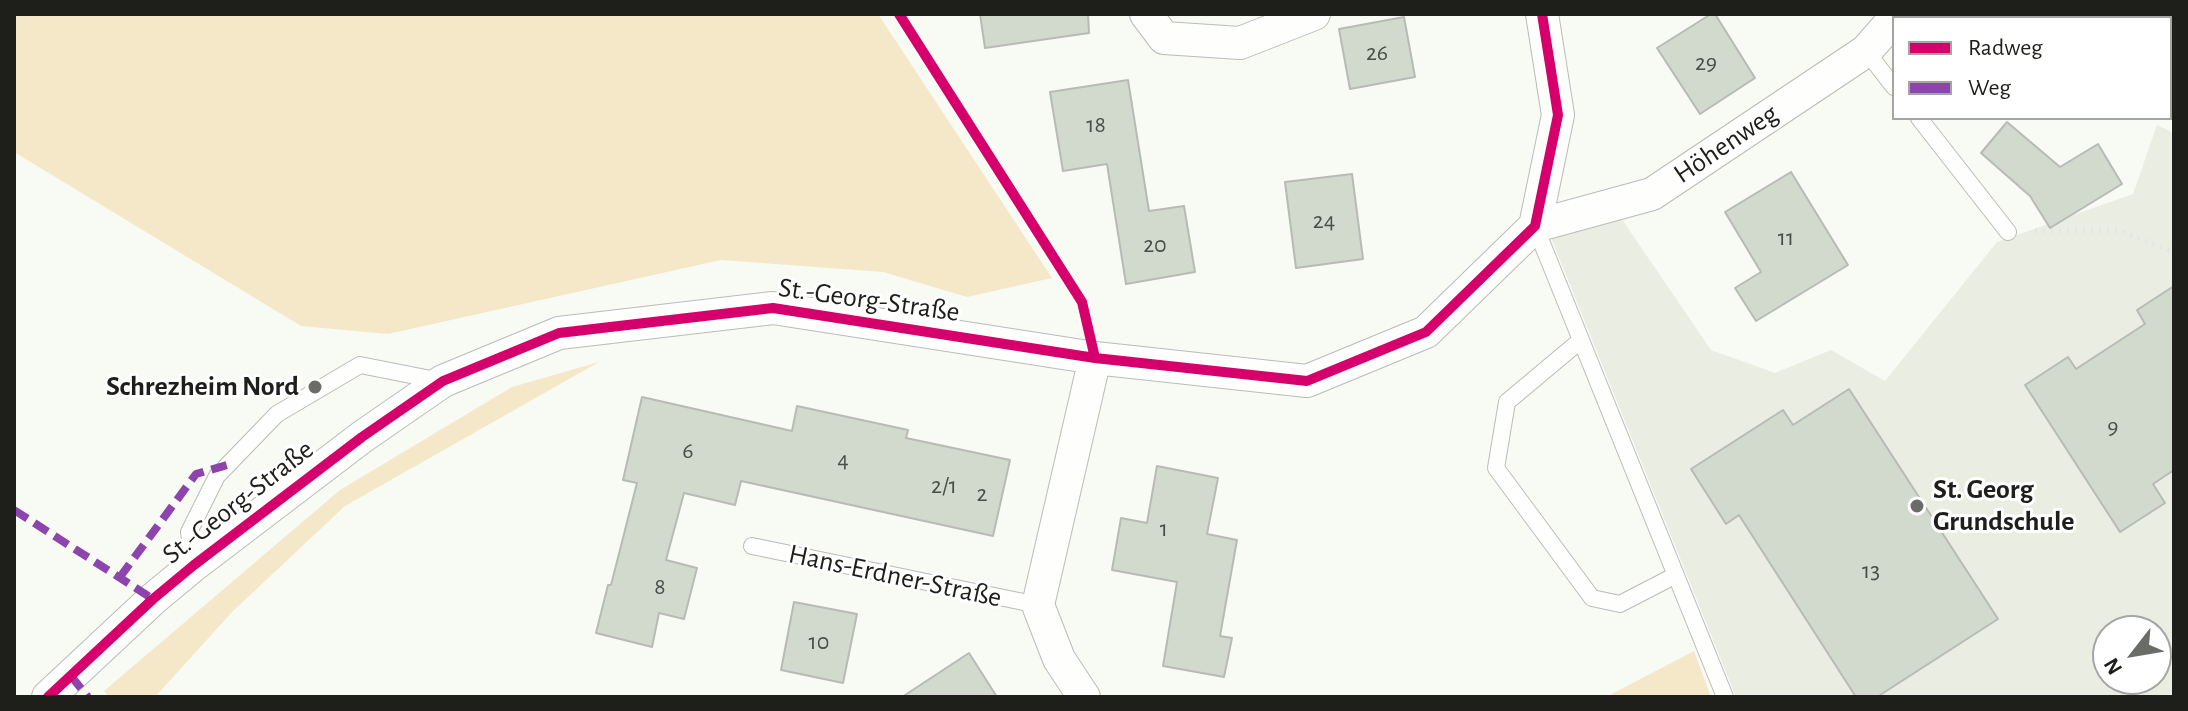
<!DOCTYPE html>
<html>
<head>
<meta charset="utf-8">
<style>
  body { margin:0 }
  #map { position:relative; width:2188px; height:711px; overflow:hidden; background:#f8faf4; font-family:"Alegreya Sans",sans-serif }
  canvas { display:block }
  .frame { position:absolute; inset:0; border:16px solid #1e1f1b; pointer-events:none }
  .legend { position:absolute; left:1892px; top:16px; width:280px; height:104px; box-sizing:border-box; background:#fff; border:2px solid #a5a5a4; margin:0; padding:10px 14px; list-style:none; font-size:24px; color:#1e1f1b }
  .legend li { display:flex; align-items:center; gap:16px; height:40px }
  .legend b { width:40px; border:2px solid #a5a5a4 }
  .north { position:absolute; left:2092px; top:615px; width:80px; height:80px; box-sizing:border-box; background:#fff; border:2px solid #a5a5a4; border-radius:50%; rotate:239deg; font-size:22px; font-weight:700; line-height:32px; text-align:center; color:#1e1f1b }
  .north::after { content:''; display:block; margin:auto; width:28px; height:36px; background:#6a6c67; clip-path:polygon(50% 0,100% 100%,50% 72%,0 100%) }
</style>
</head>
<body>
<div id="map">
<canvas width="2188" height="711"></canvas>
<div class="frame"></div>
<ul class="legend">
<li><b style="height:10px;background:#d6006c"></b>Radweg</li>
<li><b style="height:10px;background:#8e44ad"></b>Weg</li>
</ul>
<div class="north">N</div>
</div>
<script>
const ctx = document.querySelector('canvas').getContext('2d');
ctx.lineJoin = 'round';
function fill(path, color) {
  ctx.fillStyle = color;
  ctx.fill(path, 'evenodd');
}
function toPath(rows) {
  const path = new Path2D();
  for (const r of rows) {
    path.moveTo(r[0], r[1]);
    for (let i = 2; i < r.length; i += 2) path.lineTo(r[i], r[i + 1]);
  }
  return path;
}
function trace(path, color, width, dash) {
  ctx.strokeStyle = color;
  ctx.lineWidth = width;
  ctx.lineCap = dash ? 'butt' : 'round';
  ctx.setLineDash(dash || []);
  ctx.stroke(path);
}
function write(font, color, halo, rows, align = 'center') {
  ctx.font = font + ' "Alegreya Sans",sans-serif';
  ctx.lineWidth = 6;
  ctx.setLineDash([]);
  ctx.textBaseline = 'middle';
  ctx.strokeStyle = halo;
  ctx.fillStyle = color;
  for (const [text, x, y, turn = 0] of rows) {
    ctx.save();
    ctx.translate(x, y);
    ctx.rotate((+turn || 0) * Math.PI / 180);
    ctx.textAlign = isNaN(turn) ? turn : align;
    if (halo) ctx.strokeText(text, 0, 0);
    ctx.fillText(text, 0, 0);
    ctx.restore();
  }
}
fill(toPath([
  [2157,125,2174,133,2174,697,1736,697,1550,235,1619,215,1711,350,1775,373,1831,350,1885,381,1997,242,2133,194],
  [2108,631,2156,631,2156,679,2108,679]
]), '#eaede2');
fill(toPath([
  [14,14,878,14,1052,278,967,297,883,272,721,260,388,334,301,326,14,152],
  [599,362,345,506,232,612,155,697,109,697,104,691,340,490,512,387],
  [1694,651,1711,697,1606,697]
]), '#f5e8c9');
const building = toPath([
  [980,14,1088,14,1089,33,985,48,980,14],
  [1711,14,1715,14,1755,78,1700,114,1657,48,1711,14],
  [1404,17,1415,77,1350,89,1339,29,1404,17],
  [1128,80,1149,211,1184,206,1195,272,1126,284,1107,164,1063,171,1050,92,1128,80],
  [2007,122,2060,167,2098,144,2122,184,2050,228,2030,196,1981,153,2007,122],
  [1791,172,1848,265,1756,321,1735,288,1761,272,1725,212,1791,172],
  [1352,174,1363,259,1296,268,1285,182,1352,174],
  [2174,286,2174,470,2153,484,2165,503,2120,532,2025,385,2068,357,2076,369,2145,324,2137,310,2174,286],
  [1849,389,1998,619,1877,697,1856,697,1739,515,1726,524,1691,469,1783,410,1793,425,1849,389],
  [642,397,792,431,797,406,908,430,906,438,1010,460,993,536,741,481,735,505,684,493,666,560,697,568,684,619,659,613,652,647,596,633,608,585,611,585,637,483,623,480,642,397],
  [1157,466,1218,478,1207,534,1237,540,1220,636,1232,638,1224,677,1163,666,1177,582,1112,570,1121,518,1147,523,1157,466],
  [794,602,857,614,843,683,781,670,794,602],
  [969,653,997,697,902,697,969,653]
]);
fill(building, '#d1dacd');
trace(building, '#b8bab6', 2);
const lane = toPath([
  [1866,51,1894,87],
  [1919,118,2008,232],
  [1535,226,1725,697],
  [1581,340,1507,402,1496,468,1592,598,1620,604,1676,575],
  [752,546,1038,605],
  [194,565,189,532,217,476,277,414,360,365,441,381]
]);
const street = toPath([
  [1146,14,1164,38,1240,43,1314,14],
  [1535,226,1652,194,1866,51,1894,19],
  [48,697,153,599,194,565,362,437,443,381,559,333,773,308,1095,358,1307,381,1426,332,1535,226,1558,115,1542,14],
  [1084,697,1059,659,1038,605,1095,358]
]);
trace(lane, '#bbbcb8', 18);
trace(street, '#bbbcb8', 34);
trace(toPath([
  [2035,231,2120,231,2174,252]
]), '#e4e6e3', 5, [2, 6]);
trace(lane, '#fefefd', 16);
trace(street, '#fefefd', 32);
trace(toPath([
  [14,510,153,599],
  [120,577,196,474,227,465],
  [71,676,88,697]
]), '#8e44ad', 8, [16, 8]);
trace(toPath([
  [899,14,1082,302,1095,358],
  [48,697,153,599,194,565,362,437,443,381,559,333,773,308,1095,358,1307,381,1426,332,1535,226,1558,115,1542,14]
]), '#d6006c', 10);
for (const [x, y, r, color] of [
  [315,387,8,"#6a6c67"],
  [1917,506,8,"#6a6c67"]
]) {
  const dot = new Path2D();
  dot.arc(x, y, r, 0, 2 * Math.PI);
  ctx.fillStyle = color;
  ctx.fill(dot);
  trace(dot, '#fff', 3);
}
write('24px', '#4b4e48', null, [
  ["26",1377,53],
  ["29",1706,63],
  ["18",1096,125],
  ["24",1324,221],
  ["11",1786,238],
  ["20",1155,245],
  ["9",2113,427],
  ["6",688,451],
  ["4",843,460],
  ["2/1",944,486],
  ["2",982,494],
  ["1",1164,529],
  ["13",1871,571],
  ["8",660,587],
  ["10",819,642]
]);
write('28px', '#1e1f1b', '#fff', [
  ["Höhenweg",1726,144,-34],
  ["St.-Georg-Straße",869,300,8],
  ["St.-Georg-Straße",238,502,-38],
  ["Hans-Erdner-Straße",895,576,12]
]);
write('bold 28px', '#1e1f1b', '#fff', [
  ["Schrezheim Nord",299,387],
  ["St. Georg",1933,490,"left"],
  ["Grundschule",1933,522,"left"]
], 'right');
</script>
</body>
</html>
